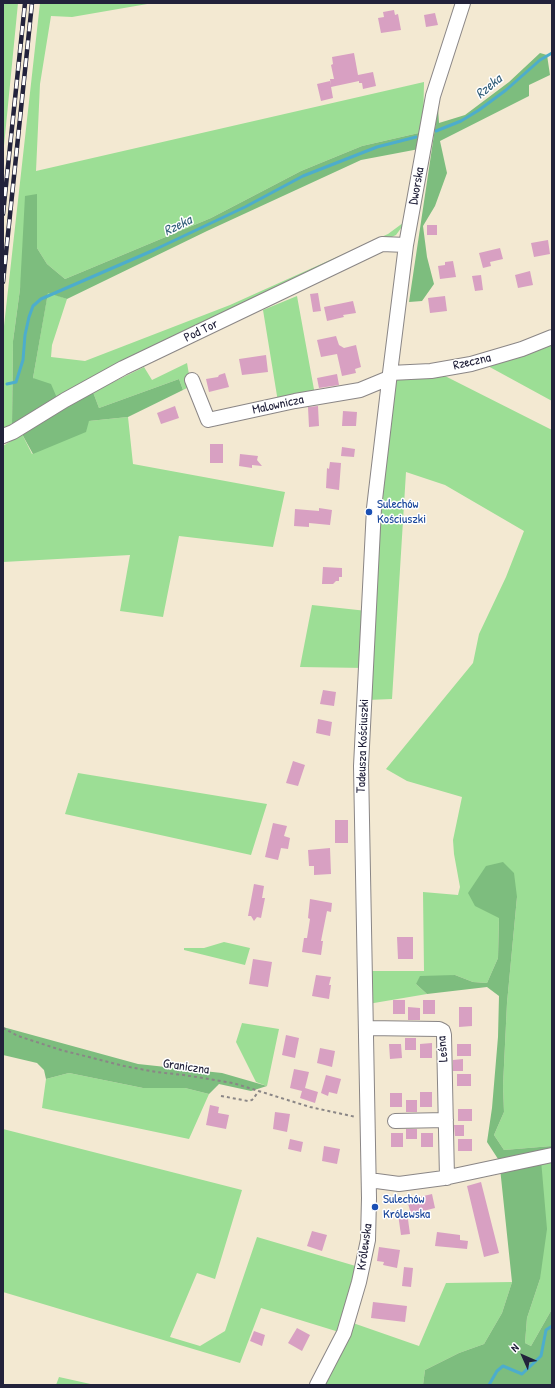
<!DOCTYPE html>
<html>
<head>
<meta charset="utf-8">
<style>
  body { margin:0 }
  #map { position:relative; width:555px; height:1388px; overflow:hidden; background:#f3e9d2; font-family:"Patrick Hand",sans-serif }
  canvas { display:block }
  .frame { position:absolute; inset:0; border:4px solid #22223b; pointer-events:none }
  .north { position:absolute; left:503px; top:1336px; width:40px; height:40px; -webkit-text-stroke:3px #fff; paint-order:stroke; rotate:315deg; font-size:11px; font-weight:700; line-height:16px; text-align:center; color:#22223b }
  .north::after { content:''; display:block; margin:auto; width:14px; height:18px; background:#22223b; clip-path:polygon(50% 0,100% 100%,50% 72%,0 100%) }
</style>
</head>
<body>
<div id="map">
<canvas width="555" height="1388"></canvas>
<div class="frame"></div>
<div class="north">N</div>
</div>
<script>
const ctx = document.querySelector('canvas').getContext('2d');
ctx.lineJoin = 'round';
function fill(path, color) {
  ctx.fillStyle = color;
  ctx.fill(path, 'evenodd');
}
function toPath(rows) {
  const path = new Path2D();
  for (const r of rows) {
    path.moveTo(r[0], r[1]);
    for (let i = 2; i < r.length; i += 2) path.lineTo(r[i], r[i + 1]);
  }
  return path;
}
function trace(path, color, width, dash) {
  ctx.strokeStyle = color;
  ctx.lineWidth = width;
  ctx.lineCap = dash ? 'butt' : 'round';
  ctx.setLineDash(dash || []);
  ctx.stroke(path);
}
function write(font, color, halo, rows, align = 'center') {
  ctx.font = font + ' "Patrick Hand",sans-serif';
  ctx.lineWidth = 3;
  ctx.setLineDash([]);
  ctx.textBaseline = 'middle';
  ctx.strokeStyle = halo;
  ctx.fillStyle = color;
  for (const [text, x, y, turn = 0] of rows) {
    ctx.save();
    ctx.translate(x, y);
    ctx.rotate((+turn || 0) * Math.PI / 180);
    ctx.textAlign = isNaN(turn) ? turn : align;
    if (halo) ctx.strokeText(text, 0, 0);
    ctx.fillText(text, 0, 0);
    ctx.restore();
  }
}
fill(toPath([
  [3,3,18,3,3,156],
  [40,3,153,3,72,17,51,16,40,84,36,171,424,82,423,132,362,146,301,171,211,218,65,279,47,264,37,248,37,195,20,289,13,341,12,425,3,429,3,335],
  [407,220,396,235,299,279,57,398,33,378,48,292,67,299,52,345,51,357,85,361,230,305,388,234],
  [297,296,315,395,278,402,263,310],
  [552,345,552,401,486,365,522,357],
  [187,363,191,386,183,390,179,379,99,408,93,392,144,367,152,380],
  [441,374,552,430,552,1146,504,1150,494,1135,504,1112,503,1086,507,1003,517,897,499,917,498,958,487,983,473,982,455,975,416,984,427,994,368,1004,367,971,424,971,423,892,458,895,460,887,454,854,453,840,462,797,407,781,386,769,473,663,479,634,506,577,524,531,445,485,406,472,392,699,367,700,390,393,393,382,405,376],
  [128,417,133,464,285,492,273,547,179,536,163,617,120,611,130,555,3,562,3,446,22,434,32,454,89,421],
  [312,605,367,611,366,668,300,667],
  [78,773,267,804,251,855,65,814],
  [224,942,250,948,245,965,184,950,184,948,204,948],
  [242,1023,279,1029,267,1086,256,1082,236,1042],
  [69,1073,143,1088,185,1088,209,1094,189,1139,42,1108,46,1079],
  [3,1129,242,1190,215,1279,197,1273,170,1337,200,1346,225,1331,257,1237,359,1267,339,1332,261,1308,240,1363,3,1292],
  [552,1158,552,1309,531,1346,525,1343,527,1318,540,1279,541,1160],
  [512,1282,502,1313,484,1344,459,1353,425,1370,423,1385,323,1385,353,1323,419,1346,446,1283],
  [59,1377,95,1385,56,1385]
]), '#9cde95');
fill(toPath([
  [540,53,547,55,550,75,529,85,529,96,440,141,447,173,435,206,423,226,427,257,434,284,422,301,409,302,438,108,439,123,465,115,509,82],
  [423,132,419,149,361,160,207,231,67,299,48,293,33,378,51,384,57,398,12,425,13,341,20,289,25,196,37,194,37,248,47,264,65,279,211,218,301,171,362,146],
  [179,379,183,390,128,417,89,421,86,432,33,454,22,434,93,392,99,408],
  [503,862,514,873,517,897,507,1003,503,1086,504,1112,494,1135,504,1150,552,1146,552,1152,500,1162,487,1142,492,1108,498,1037,499,996,487,987,427,994,416,984,420,976,455,975,473,982,487,983,498,958,499,918,475,906,468,893,486,866],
  [3,1027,138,1064,222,1073,267,1086,251,1091,219,1084,209,1094,185,1088,143,1088,69,1073,46,1079,44,1070,37,1063,3,1055],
  [541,1160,547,1229,540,1279,527,1318,525,1343,531,1346,552,1309,552,1385,423,1385,425,1370,459,1353,484,1344,502,1313,512,1282,500,1168]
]), '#7dbd7e');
trace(toPath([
  [436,131,461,121,479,110,506,90,540,60,552,53],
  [7,384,16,382,23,360,25,335,29,317,33,306,41,299,154,250,245,207,303,176,377,147,416,137],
  [489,1385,497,1371,503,1366,522,1374,541,1356,546,1330,552,1326]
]), '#4dadcc', 3);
fill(toPath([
  [394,10,395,15,398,14,401,30,381,33,378,18,384,17,383,12],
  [435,13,438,25,426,27,424,15],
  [354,53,358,75,373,72,376,86,363,89,362,83,359,83,359,81,331,87,330,79,334,79,331,65,333,64,332,57],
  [330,81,333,98,321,101,317,84],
  [427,225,437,225,437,235,427,235],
  [548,240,550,254,534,257,531,243],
  [500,248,503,259,490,262,491,266,483,268,479,253],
  [453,261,456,277,440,279,438,266,445,265,445,262],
  [530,271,533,285,518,288,515,275],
  [481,275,483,290,475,291,472,276],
  [318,293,321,311,313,312,310,294],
  [445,296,447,311,430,313,428,298],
  [353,301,356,313,343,315,344,317,327,321,324,307],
  [336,336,339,345,344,348,356,345,361,367,355,369,356,373,342,376,337,354,321,357,317,340],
  [266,355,268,372,242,375,239,359],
  [225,373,229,387,209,392,206,379,218,377,219,375],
  [337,374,339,385,319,388,317,378],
  [175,406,179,418,161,424,157,413],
  [318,406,319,426,309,427,308,407],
  [343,411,357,412,356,426,342,426],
  [210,444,223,444,223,463,210,463],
  [342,447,355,449,354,457,341,456],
  [240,454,258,456,257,460,262,466,252,465,252,468,239,466],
  [330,462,341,463,339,490,326,488,327,468,329,469],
  [319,508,332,510,330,525,309,523,309,527,294,526,295,509,319,511],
  [323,567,342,568,342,577,339,577,339,581,336,581,333,584,322,584],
  [323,690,336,692,334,706,320,704],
  [318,719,332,722,330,736,316,733],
  [293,761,305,765,298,786,286,783],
  [335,820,348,820,348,843,335,843],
  [273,823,287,826,284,836,290,838,288,849,281,848,278,860,265,857],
  [330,848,331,874,314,875,314,866,309,866,308,850],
  [254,884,264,886,262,898,265,898,261,918,257,917,254,921,251,916,248,916],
  [310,899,332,903,331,912,327,911,321,941,323,941,321,955,302,952,304,938,307,938,310,919,308,918],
  [397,937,413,937,413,959,398,959],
  [253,959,272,962,268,987,249,984],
  [316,975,331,977,329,985,331,985,329,999,312,996],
  [393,1000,405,1000,405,1014,393,1014],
  [423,1000,435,1000,435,1014,423,1014],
  [408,1007,420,1008,420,1020,408,1020],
  [459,1007,472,1007,472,1026,459,1027],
  [286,1035,299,1038,295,1058,282,1055],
  [405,1038,416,1038,416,1050,405,1050],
  [432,1043,432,1058,420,1058,420,1044],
  [389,1044,401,1044,402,1058,390,1059],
  [457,1044,471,1044,471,1056,457,1056],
  [320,1048,335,1051,332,1067,317,1063],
  [463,1059,463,1071,453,1071,453,1060],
  [294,1069,309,1072,305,1088,318,1092,315,1103,300,1098,302,1091,290,1088],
  [457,1074,471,1074,471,1086,457,1086],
  [326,1075,341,1079,337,1094,329,1092,328,1096,321,1093],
  [420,1092,432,1092,432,1107,420,1107],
  [390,1093,402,1093,402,1107,390,1107],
  [406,1100,417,1100,417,1112,406,1112],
  [210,1105,219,1107,218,1113,229,1115,226,1129,206,1125],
  [458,1109,472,1109,472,1121,458,1121],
  [275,1112,290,1114,287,1132,273,1129],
  [454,1125,464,1125,464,1136,455,1136],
  [406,1129,417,1129,417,1139,406,1139],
  [391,1133,403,1133,403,1147,391,1147],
  [421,1133,433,1133,433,1147,421,1147],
  [290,1139,303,1142,301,1152,288,1149],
  [458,1139,472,1139,472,1151,458,1151],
  [324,1146,340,1149,337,1164,322,1161],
  [481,1182,499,1253,484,1257,467,1186],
  [432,1194,435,1208,411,1214,407,1200],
  [407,1212,410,1234,401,1235,398,1214],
  [312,1231,327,1235,322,1251,307,1246],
  [437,1232,460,1235,460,1240,468,1241,467,1249,435,1246],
  [379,1247,400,1250,397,1268,383,1265,384,1262,377,1261],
  [404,1267,413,1268,411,1287,402,1286],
  [373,1302,407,1306,405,1322,371,1318],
  [297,1328,310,1335,302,1351,288,1343],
  [254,1331,265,1335,262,1346,250,1341]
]), '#d8a0c2');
const minor = toPath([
  [390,373,431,371,471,364,522,349,552,337],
  [192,380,208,420,295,401,360,390,389,378],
  [3,436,13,432,65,400,123,368,382,244,406,245],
  [366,1028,439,1029,443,1031,444,1035,447,1178],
  [395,1121,446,1120],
  [369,1180,399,1184,444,1178,552,1155],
  [317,1385,344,1333,359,1282,368,1240,369,1198,361,766,374,508,390,373,406,245,433,96,463,3]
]);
trace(minor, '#8a8686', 16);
trace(toPath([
  [3,1028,18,1036,61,1050,124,1066,156,1072,184,1075,233,1083,310,1107,356,1117],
  [221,1096,248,1101,252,1100,259,1091]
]), '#8a8686', 2, [3, 3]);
trace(minor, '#fff', 14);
const rail = toPath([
  [3,214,25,3],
  [3,282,32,3]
]);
trace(rail, '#22223b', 4.5);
trace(rail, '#fff', 3, [9]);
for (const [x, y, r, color] of [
  [369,512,4,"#1a4fb4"],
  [375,1207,4,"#1a4fb4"]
]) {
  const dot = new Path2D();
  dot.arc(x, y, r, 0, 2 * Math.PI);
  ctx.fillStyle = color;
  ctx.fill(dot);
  trace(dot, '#fff', 1.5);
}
write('13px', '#22223b', '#fff', [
  ["Dworska",417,186,-80],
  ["Pod Tor",201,331,-26],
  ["Rzeczna",472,362,-13],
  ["Malownicza",278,405,-12],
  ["Tadeusza Kościuszki",363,746,-88],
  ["Leśna",443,1049,-95],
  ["Graniczna",186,1067,8],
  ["Królewska",365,1247,-82]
]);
write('13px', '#164399', '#fff', [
  ["Sulechów",377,505],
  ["Kościuszki",377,520],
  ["Sulechów",383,1200],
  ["Królewska",383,1215]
], 'left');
write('italic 14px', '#35617c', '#fff', [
  ["Rzeka",489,87,-40],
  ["Rzeka",178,226,-26]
]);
</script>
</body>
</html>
